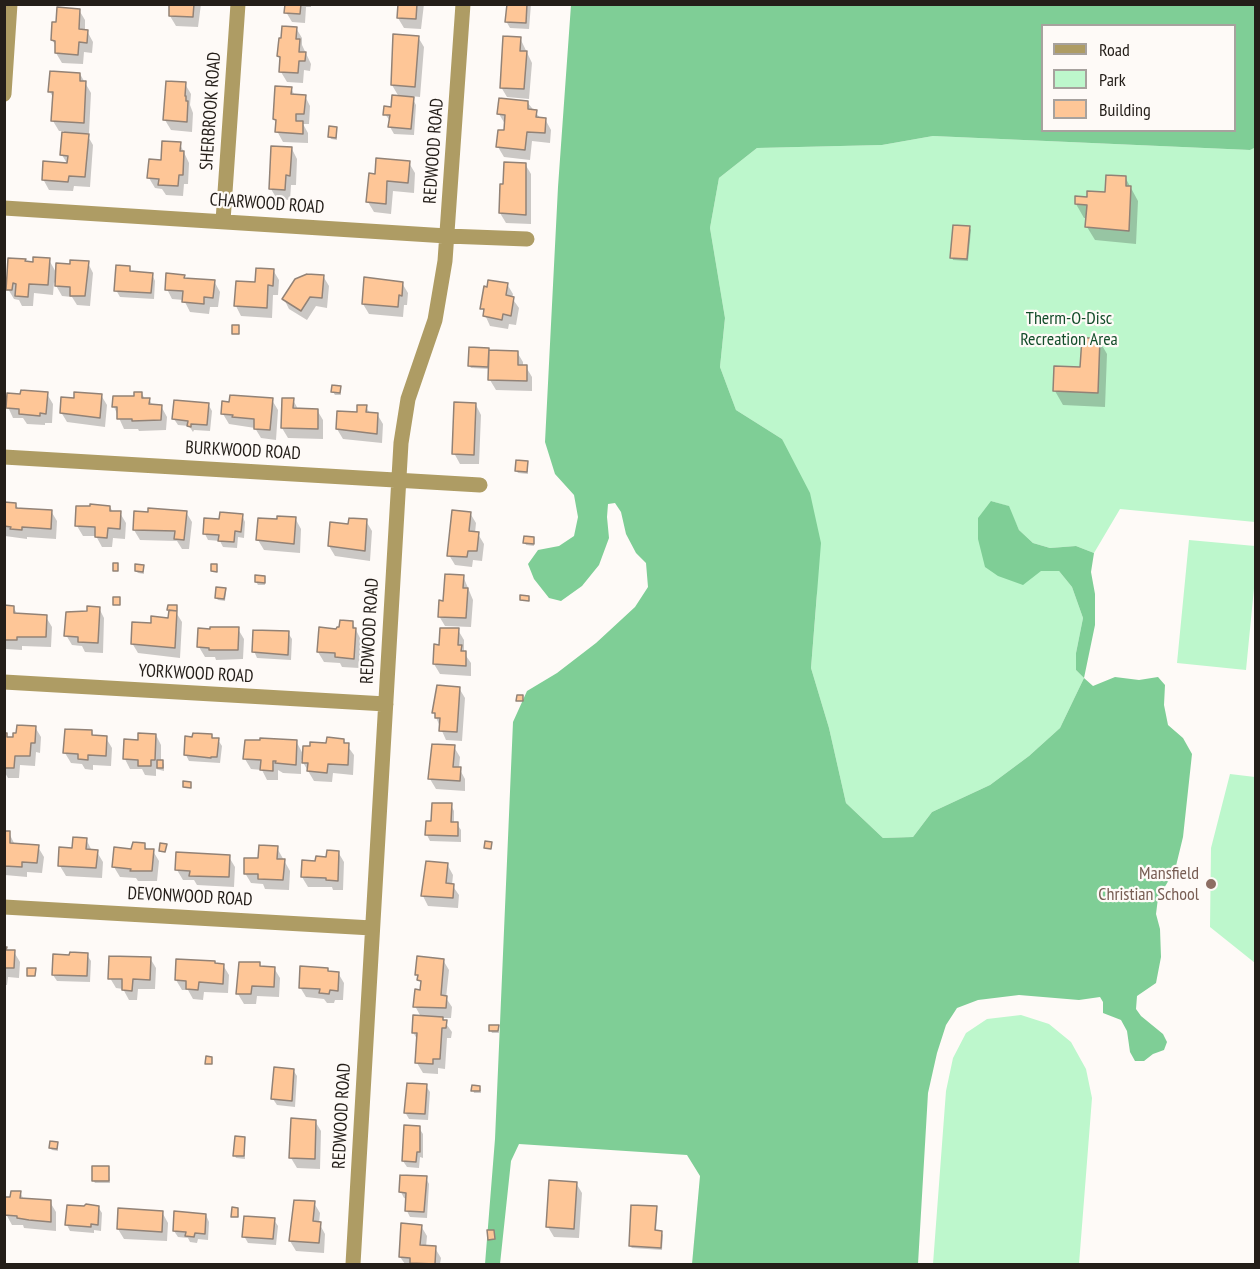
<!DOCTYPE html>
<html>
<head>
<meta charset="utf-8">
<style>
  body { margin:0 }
  #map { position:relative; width:1260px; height:1269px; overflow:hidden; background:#fefaf7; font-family:"PT Sans Narrow",sans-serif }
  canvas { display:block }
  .frame { position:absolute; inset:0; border:6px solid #241e19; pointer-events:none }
  .legend { position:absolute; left:1041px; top:24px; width:195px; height:108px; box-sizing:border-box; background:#fefaf7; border:2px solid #a7a29e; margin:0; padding:8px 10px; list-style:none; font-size:18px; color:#241e19 }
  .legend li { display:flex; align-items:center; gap:12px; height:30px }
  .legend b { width:30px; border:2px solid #a7a29e }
</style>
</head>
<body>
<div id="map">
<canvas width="1260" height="1269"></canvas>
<div class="frame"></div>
<ul class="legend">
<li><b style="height:8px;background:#ae9c64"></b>Road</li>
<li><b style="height:16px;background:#bdf7cc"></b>Park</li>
<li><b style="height:16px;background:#fec697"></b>Building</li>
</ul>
</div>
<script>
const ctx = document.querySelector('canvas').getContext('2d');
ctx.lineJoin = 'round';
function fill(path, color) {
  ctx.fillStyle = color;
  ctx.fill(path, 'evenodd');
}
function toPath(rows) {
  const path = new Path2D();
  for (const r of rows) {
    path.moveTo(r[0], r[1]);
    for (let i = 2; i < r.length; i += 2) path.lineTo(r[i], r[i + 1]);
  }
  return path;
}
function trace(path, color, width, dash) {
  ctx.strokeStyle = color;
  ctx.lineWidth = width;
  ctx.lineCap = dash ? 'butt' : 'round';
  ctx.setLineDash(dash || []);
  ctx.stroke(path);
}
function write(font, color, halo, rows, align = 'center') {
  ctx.font = font + ' "PT Sans Narrow",sans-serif';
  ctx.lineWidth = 4.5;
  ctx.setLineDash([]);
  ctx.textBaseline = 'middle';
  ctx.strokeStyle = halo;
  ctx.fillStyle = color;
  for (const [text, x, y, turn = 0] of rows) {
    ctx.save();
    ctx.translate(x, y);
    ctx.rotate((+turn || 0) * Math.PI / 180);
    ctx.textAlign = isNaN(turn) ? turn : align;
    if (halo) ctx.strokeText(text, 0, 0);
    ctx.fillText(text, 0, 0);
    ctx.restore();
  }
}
fill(toPath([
  [933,136,1250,150,1255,147,1255,522,1120,509,1094,553,1076,546,1050,548,1033,543,1019,530,1008,506,991,501,1041,571,1059,571,1072,587,1083,618,1076,653,1076,670,1084,678,1060,728,1029,756,990,785,932,812,913,837,883,838,846,803,829,728,811,668,817,594,782,439,736,410,720,367,725,318,710,228,719,178,757,148,882,145],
  [1189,540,1255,546,1255,578,1246,670,1177,663],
  [1230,774,1255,777,1255,963,1210,927,1211,848],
  [1021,1015,1049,1024,1071,1042,1086,1069,1092,1098,1079,1264,933,1264,946,1091,953,1058,966,1033,987,1019]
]), '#bdf7cc');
fill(toPath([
  [571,5,1255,5,1256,147,1250,150,933,136,882,145,757,148,719,178,710,228,725,318,720,367,736,410,782,439,810,493,821,543,811,668,829,728,846,803,883,838,913,837,932,812,990,785,1029,756,1060,728,1084,678,1076,670,1076,653,1083,618,1072,587,1059,571,1041,571,1023,585,998,576,985,567,978,539,978,518,991,501,1009,506,1019,530,1033,543,1050,548,1076,546,1094,553,1091,572,1095,594,1095,625,1084,678,1093,686,1115,677,1139,680,1158,677,1165,685,1164,705,1168,725,1183,738,1192,754,1183,837,1175,870,1158,898,1156,914,1160,929,1161,957,1156,983,1137,996,1136,1009,1141,1016,1163,1034,1167,1042,1164,1050,1153,1054,1144,1061,1135,1061,1130,1052,1127,1031,1121,1020,1103,1013,1103,1002,1100,997,1079,1000,1019,995,978,1000,957,1008,946,1025,937,1053,928,1093,918,1264,692,1264,700,1176,687,1155,519,1144,511,1161,500,1264,485,1264,495,1139,513,722,527,691,557,673,596,643,635,607,648,587,646,563,636,553,626,534,621,512,615,503,608,504,607,517,609,538,599,565,582,586,561,601,549,598,534,579,528,564,538,550,559,546,574,536,578,517,574,495,555,474,545,442,558,187],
  [1042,26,1234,26,1234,130,1042,130]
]), '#7fce96');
fill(toPath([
  [171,4,201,4,198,27,176,26,170,16],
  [286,4,311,4,311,7,306,7,305,23,292,22,286,12],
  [397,4,424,4,421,29,404,28,398,18,399,8],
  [508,4,531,4,529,29,510,28,506,21],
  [79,10,85,20,85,31,87,31,93,42,92,53,84,52,83,64,62,63,56,53,57,47,52,40],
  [296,28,302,38,302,45,311,64,310,71,304,70,303,83,287,82,281,72,282,60,279,56],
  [418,37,424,47,420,97,411,96,416,105,414,135,394,134,390,127,390,121,385,114,392,109,399,97,392,85],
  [520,38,532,63,529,99,507,97,501,87],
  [80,74,91,93,89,133,86,133,93,145,90,187,74,186,73,191,49,190,43,179,68,165,62,155,64,131,59,131,53,121,54,99,50,92],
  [185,84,191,94,190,105,193,113,192,132,171,130,165,120],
  [291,88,295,96,305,96,310,106,309,124,303,124,308,133,308,143,283,142,277,131,277,124,274,119],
  [527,102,541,119,545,119,551,130,550,143,532,141,530,160,504,157,498,147,505,132,505,124,499,114],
  [336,128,337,140,331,139,330,137],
  [180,144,189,163,188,184,184,184,183,196,166,195,162,189,155,188,149,178,162,161],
  [292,149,297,159,296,185,291,185,290,200,277,199,271,189],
  [409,163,415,173,414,193,393,191,391,214,374,212,368,202,376,176],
  [525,164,531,174,531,224,506,223,500,213],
  [1125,177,1138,201,1136,244,1095,240,1087,227,1087,218,1084,218,1076,204,1107,193],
  [969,227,971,230,968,261,953,260,952,257],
  [25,260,26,263,49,260,57,274,88,263,93,273,90,306,77,305,72,297,62,296,54,282,53,295,34,293,33,306,22,306,19,300,14,299,8,289],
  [129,267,132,273,152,274,155,281,154,299,120,297,116,290],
  [273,270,279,280,278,295,273,295,272,318,241,316,236,306,256,283],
  [184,276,186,279,214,281,220,292,218,307,210,307,209,314,190,312,184,300,172,299,167,289],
  [323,276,329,286,327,308,316,306,307,320,289,309,284,299],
  [402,283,408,293,407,305,404,305,403,317,369,314,363,304],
  [507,284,513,294,512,298,519,308,516,325,509,324,508,329,490,326,482,308],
  [1099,340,1107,354,1105,407,1063,405,1055,391,1082,369],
  [488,351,517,352,523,362,523,367,526,367,532,377,532,391,496,390,490,380,490,369,471,368,469,365],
  [340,388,341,395,335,395,333,392],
  [47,394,53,404,52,423,45,423,45,425,27,424,23,418,13,418,8,407],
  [142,394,145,399,149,399,153,406,161,406,167,417,166,430,139,431,138,429,124,429,114,407],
  [101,395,107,405,105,427,67,422,61,412,75,400],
  [272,400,278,410,276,440,261,438,255,428,229,424,223,414],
  [293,400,298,409,317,410,323,420,323,439,288,438,282,428],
  [208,404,212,411,210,431,194,430,193,432,189,426,178,425,174,419],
  [476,405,481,415,479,464,460,464,454,453],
  [366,406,370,414,377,414,383,424,382,443,343,439,337,429],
  [527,462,528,474,518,473,516,470],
  [4,503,15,504,19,509,51,511,57,521,56,539,27,537,27,539,5,536],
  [110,507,113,512,120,513,126,523,125,539,113,538,112,547,102,547,96,536,83,536,77,526],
  [186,512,192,522,189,549,182,549,177,541,140,540,134,530],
  [470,513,476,523,475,533,478,534,484,544,482,561,473,560,472,567,455,565,449,555],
  [242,515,245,522,244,538,238,537,237,548,223,547,220,541,208,540,205,534,221,520],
  [295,518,301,529,300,553,264,550,258,540,278,521],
  [366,521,372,531,370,561,335,556,329,546,350,525],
  [533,538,534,546,526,545,525,543],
  [143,567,144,574,138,573,136,571],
  [463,576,473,600,471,627,445,626,439,616,445,602],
  [264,577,265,585,258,585,256,582],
  [225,590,226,592,225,601,218,600,216,598],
  [4,607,13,607,18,615,46,617,52,627,51,647,22,646,22,650,6,649],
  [176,607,177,614,182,622,180,658,138,653,132,643,152,625,170,619],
  [99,608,104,618,103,653,85,652,82,646,72,645,66,635],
  [352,622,361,640,359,668,342,667,340,663,324,662,318,652,338,630],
  [238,629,244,639,243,659,216,660,215,657,205,657,199,647],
  [458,630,464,640,464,653,471,663,471,676,440,674,434,664,441,646],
  [288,633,292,639,291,660,257,658,254,651],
  [459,688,465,698,462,741,446,740,434,713],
  [35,727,41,737,40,753,36,752,35,766,20,765,19,778,8,778,4,771,4,734,9,738,14,739],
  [91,731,95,737,106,738,112,748,111,766,93,765,93,770,85,769,82,764,71,763,65,753],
  [156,735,161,745,161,761,164,764,164,771,156,769,156,776,145,775,142,769,130,769,125,759,139,741],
  [211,736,214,740,218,740,222,746,220,763,189,761,186,755],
  [343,740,354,755,353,775,333,773,332,782,314,781,301,759,301,774,283,773,278,770,278,780,267,780,262,770,251,769,245,759,296,741,304,756,327,745],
  [454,747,460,757,459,768,465,779,465,791,436,789,430,779],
  [451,805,454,811,454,824,457,824,461,830,461,842,430,841,427,835,427,823,433,823],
  [4,833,9,833,15,845,38,847,44,857,42,873,27,872,27,877,5,875],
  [86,839,92,851,97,852,103,862,102,878,66,876,60,866],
  [144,845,148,850,153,851,159,861,157,881,138,881,136,878,120,877,114,867,132,850],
  [277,848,290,871,289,890,265,889,263,884,251,883,245,873],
  [338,852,344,862,343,890,333,890,332,887,308,887,302,877,317,862],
  [229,857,235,867,234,887,197,885,194,880,183,880,177,870],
  [447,864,453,875,452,885,459,895,458,908,428,906,423,896],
  [4,949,7,951,14,952,20,962,19,978,8,977,7,985,4,985],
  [87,955,91,961,90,982,57,981,53,975],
  [150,958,156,968,155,989,138,989,137,1000,129,1000,123,989,116,988,110,978],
  [443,960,449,970,446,998,452,1007,451,1018,442,1018,452,1032,451,1038,447,1038,445,1069,438,1068,438,1074,423,1073,417,1063,418,1041,413,1032,421,1017,415,1006,422,985,417,975],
  [216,964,223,965,229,975,228,993,204,992,203,1000,193,999,188,990,182,990,176,980],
  [259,964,262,968,274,968,280,978,279,997,257,996,256,1004,244,1004,238,994],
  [327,969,329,973,338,973,344,983,343,1000,335,1000,334,1003,327,1003,324,999,306,997,300,987],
  [498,1026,499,1033,492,1033,491,1031],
  [293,1070,297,1076,295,1107,277,1105,273,1099],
  [426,1086,430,1092,428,1120,409,1119,405,1112],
  [480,1087,481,1093,474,1093,473,1090],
  [315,1121,321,1131,320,1169,297,1168,291,1158],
  [419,1128,423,1134,423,1158,420,1157,419,1168,407,1167,403,1161],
  [244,1138,245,1159,236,1158,235,1156],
  [57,1143,58,1151,52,1150,50,1148],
  [108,1167,110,1183,95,1183,93,1180],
  [426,1178,429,1184,427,1218,410,1217,407,1211,407,1199,404,1198,401,1192],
  [576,1183,582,1193,579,1238,554,1237,548,1227],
  [20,1192,24,1200,50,1202,56,1212,56,1231,24,1228,23,1225,12,1225,6,1214],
  [314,1203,320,1213,319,1223,325,1234,324,1253,296,1251,290,1241,291,1222,294,1222],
  [98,1207,102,1213,101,1231,94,1230,94,1233,70,1231,67,1225],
  [656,1208,657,1210,656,1232,661,1232,663,1235,662,1250,632,1248,630,1246],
  [162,1212,168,1223,167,1241,124,1239,118,1229],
  [206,1215,209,1222,208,1240,198,1239,197,1243,190,1242,188,1238,178,1237,174,1231],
  [274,1220,278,1226,276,1245,248,1243,244,1236],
  [421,1226,427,1236,426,1247,435,1248,441,1258,440,1264,405,1264,400,1257]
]), '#0003');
const building = toPath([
  [169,4,194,4,193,17,169,16,169,4],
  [285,4,301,4,300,14,284,13,285,4],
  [398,4,417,4,416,19,397,18,398,4],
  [507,4,527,4,526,23,505,22,507,4],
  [57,7,80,9,79,29,88,30,87,43,79,42,78,55,55,53,55,41,51,40,52,22,56,22,57,7],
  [282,26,297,27,296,39,300,39,299,52,306,52,305,61,299,61,298,73,279,72,280,57,277,56,279,38,281,38,282,26],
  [393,34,419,36,415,87,391,85,393,34],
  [503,36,521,37,520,51,527,51,524,89,500,88,503,36],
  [50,71,80,73,80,81,86,81,84,123,51,121,53,92,48,92,50,71],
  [166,81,186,82,185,96,186,96,186,101,188,101,187,122,163,120,166,81],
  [275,86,292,87,291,94,306,95,304,114,296,114,296,121,303,121,303,134,275,132,276,120,273,119,275,86],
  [392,95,414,97,411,129,388,127,390,115,383,115,384,106,391,107,392,95],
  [499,98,528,101,528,109,537,110,536,117,546,118,545,133,527,132,525,150,496,147,498,130,504,130,505,115,497,114,499,98],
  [329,126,337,127,336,138,328,137,329,126],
  [62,132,89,134,85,177,69,176,68,182,42,180,43,161,67,163,68,156,60,155,62,132],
  [162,141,181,142,180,151,184,151,183,175,179,175,178,186,158,185,159,179,147,178,149,159,161,160,162,141],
  [271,146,292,147,290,176,286,175,285,190,269,189,271,146],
  [376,158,410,161,408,183,387,181,386,204,366,202,369,173,375,174,376,158],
  [504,162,526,163,526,215,499,213,500,184,503,184,504,162],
  [1106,175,1126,176,1126,186,1131,186,1129,231,1085,227,1087,205,1075,204,1075,196,1087,197,1087,191,1105,192,1106,175],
  [953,225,970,226,967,259,950,258,953,225],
  [33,257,50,258,48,285,29,284,28,297,15,296,16,284,13,283,12,290,6,290,8,258,26,259,25,261,33,262,33,257],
  [70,260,89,261,85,296,70,296,70,287,55,286,56,263,70,264,70,260],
  [116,265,130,266,130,271,153,273,151,293,114,291,116,265],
  [256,268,274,269,273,286,268,285,267,308,234,306,236,281,255,282,256,268],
  [166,273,185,275,184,278,215,280,213,298,204,297,204,304,182,302,183,291,165,290,166,273],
  [307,274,324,275,322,298,310,297,301,311,282,299,295,279,307,274],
  [364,277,403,282,402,296,399,295,398,307,362,304,364,277],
  [488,280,508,283,506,295,514,297,511,316,503,314,502,320,483,316,484,309,480,309,484,286,487,287,488,280],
  [232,325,239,325,239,334,232,334,232,325],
  [1082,338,1100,338,1098,393,1053,391,1054,366,1080,367,1082,338],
  [469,347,489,348,488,367,468,366,469,347],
  [489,350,518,351,518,365,527,365,527,381,488,380,489,350],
  [332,385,341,386,340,393,331,392,332,385],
  [21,390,48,392,46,414,40,413,40,416,19,414,19,409,6,408,7,393,20,394,21,390],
  [74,392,102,394,100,418,60,413,61,397,74,398,74,392],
  [134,392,142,392,142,398,150,398,149,404,162,405,161,420,132,421,132,419,117,419,117,407,112,407,113,396,134,396,134,392],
  [230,395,273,398,270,430,254,429,254,419,232,417,233,415,221,414,222,401,229,402,230,395],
  [282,398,294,398,293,408,318,409,318,429,281,428,282,398],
  [174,400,209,403,207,425,191,424,191,427,187,426,188,421,172,419,174,400],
  [454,402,476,403,474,455,452,454,454,402],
  [357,405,367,405,366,412,378,413,377,434,336,429,337,411,357,412,357,405],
  [516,460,528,461,527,472,515,471,516,460],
  [4,502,16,503,16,508,52,510,51,529,22,527,22,530,10,529,11,527,4,526,4,502],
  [90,504,110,506,110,511,121,511,120,529,108,528,107,538,95,537,95,527,75,526,76,506,90,506,90,504],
  [148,508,187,511,184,540,174,539,175,531,133,530,134,511,148,512,148,508],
  [452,510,471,512,469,531,479,532,477,551,468,551,467,557,447,556,452,510],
  [220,512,243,514,241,532,235,531,234,542,218,541,219,535,203,534,204,518,219,519,220,512],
  [277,516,296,517,294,544,256,540,258,518,277,519,277,516],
  [349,518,367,519,365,551,328,546,330,522,348,524,349,518],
  [524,536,534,537,534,544,523,543,524,536],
  [113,563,118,563,118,571,113,571,113,563],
  [135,564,144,565,143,572,135,571,135,564],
  [211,564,217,564,217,572,211,571,211,564],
  [445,574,464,575,463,588,468,588,466,618,438,617,439,600,443,601,445,574],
  [255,575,265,576,265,583,255,582,255,575],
  [216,587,226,588,224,599,215,598,216,587],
  [520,595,529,596,529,601,520,600,520,595],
  [113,597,120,597,120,605,113,605,113,597],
  [4,605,14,606,14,613,47,615,46,637,17,637,17,640,4,640,4,605],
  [168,605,177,605,177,611,167,610,168,605],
  [87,606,100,607,98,643,78,642,78,637,64,636,66,612,87,611,87,606],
  [169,610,177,611,175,648,131,644,132,622,151,623,151,616,168,618,169,610],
  [340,620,353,621,353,628,356,628,354,659,335,657,335,653,317,652,319,627,336,629,337,627,339,627,340,620],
  [210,627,239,627,238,650,209,650,209,648,197,647,198,628,210,629,210,627],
  [440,628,459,628,458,645,462,645,461,651,466,651,466,666,433,664,434,644,439,645,440,628],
  [253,630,289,631,288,655,252,652,253,630],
  [437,685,460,687,457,732,439,731,440,718,435,718,435,713,432,713,437,685],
  [517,695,523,695,523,701,516,701,517,695],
  [17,725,36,726,35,743,31,743,30,756,15,756,14,768,4,768,4,733,7,733,7,737,13,737,13,733,16,733,17,725],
  [65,729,92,730,92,735,107,736,106,756,88,755,88,760,78,759,78,754,63,753,65,729],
  [138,733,156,734,155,760,151,760,151,766,138,766,138,760,123,759,124,739,138,740,138,733],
  [193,733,212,734,212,738,219,738,217,757,211,757,211,758,184,755,185,736,192,737,193,733],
  [327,737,344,739,344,743,349,743,348,765,328,764,327,773,307,771,308,763,302,763,303,746,310,746,310,742,326,743,327,737],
  [260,738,297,740,296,765,275,763,276,761,273,761,273,771,260,770,261,760,243,759,245,740,260,740,260,738],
  [432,744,455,745,453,767,461,767,460,781,428,779,432,744],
  [157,760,163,760,163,768,157,768,157,760],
  [183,781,191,782,191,788,183,787,183,781],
  [432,803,452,803,451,822,458,822,458,836,425,835,426,821,431,821,432,803],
  [4,831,10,831,10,843,39,845,37,863,22,862,22,867,4,866,4,831],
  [73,837,87,838,86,849,98,850,96,868,58,866,59,847,72,848,73,837],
  [485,841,492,842,491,849,484,848,485,841],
  [133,842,145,843,145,849,154,849,152,871,130,871,131,869,112,867,114,847,131,849,133,842],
  [160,843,167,844,165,852,159,851,160,843],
  [259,845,278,846,277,859,285,859,283,880,258,879,258,874,244,874,244,858,258,858,259,845],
  [327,850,339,851,338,881,326,880,326,878,301,877,302,860,315,861,316,856,326,857,327,850],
  [176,852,230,855,229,877,189,876,190,871,175,870,176,852],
  [426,861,448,863,446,883,454,884,453,898,421,896,426,861],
  [4,947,7,947,6,950,15,950,14,968,4,968,4,947],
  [70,952,88,953,87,976,52,975,53,954,69,955,70,952],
  [109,956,151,957,150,980,133,979,132,991,122,990,122,979,108,979,109,956],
  [417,956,444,959,441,995,447,996,446,1008,413,1007,415,989,420,990,421,981,417,980,418,975,415,975,417,956],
  [176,959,215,961,215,963,224,964,223,984,199,982,198,990,186,989,186,981,175,980,176,959],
  [239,962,260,962,260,966,275,967,274,987,252,986,251,994,236,994,239,962],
  [300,966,328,968,328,971,339,972,338,991,330,990,329,994,319,993,320,989,299,988,300,966],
  [27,968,36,968,35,976,27,976,27,968],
  [413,1015,443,1017,443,1020,447,1020,446,1028,442,1028,440,1059,433,1059,433,1064,415,1063,417,1033,412,1033,413,1015],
  [489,1025,499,1025,498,1031,489,1031,489,1025],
  [206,1056,212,1057,212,1064,205,1064,206,1056],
  [274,1067,294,1069,292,1101,271,1099,274,1067],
  [407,1083,427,1084,425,1114,404,1113,407,1083],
  [472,1085,480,1086,480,1091,471,1091,472,1085],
  [291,1118,316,1120,315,1159,289,1158,291,1118],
  [404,1125,420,1126,420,1152,417,1152,416,1162,402,1161,404,1125],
  [235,1136,245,1137,244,1156,233,1156,235,1136],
  [50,1141,58,1142,57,1149,49,1148,50,1141],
  [92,1166,109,1166,109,1181,92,1181,92,1166],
  [400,1175,427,1176,424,1212,405,1211,406,1193,399,1192,400,1175],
  [549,1180,577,1182,574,1229,546,1227,549,1180],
  [11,1191,21,1191,20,1198,51,1200,51,1222,29,1220,17,1218,17,1216,4,1215,5,1197,10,1197,11,1191],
  [294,1200,315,1201,313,1221,321,1222,319,1243,289,1241,294,1200],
  [86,1204,99,1206,98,1225,91,1224,91,1227,65,1225,67,1205,84,1206,86,1204],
  [631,1205,657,1206,655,1230,662,1231,661,1248,629,1246,631,1205],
  [232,1207,238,1208,238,1217,231,1217,232,1207],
  [118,1208,163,1211,162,1232,117,1229,118,1208],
  [174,1211,206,1214,205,1234,195,1233,194,1237,185,1236,186,1232,173,1231,174,1211],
  [244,1216,275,1218,273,1239,242,1237,244,1216],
  [401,1223,422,1225,420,1245,436,1246,435,1264,410,1263,410,1258,399,1257,401,1223],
  [487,1230,494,1230,495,1239,488,1240,487,1230]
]);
fill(building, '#fec697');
trace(building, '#928276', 1.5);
trace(toPath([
  [4,94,10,4],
  [4,208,447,236,527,239],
  [223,221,238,4],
  [4,457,480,485],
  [4,682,386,704],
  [4,907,372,928],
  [353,1264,401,443,408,399,435,320,445,261,463,4]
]), '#ae9c64', 15);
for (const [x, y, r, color] of [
  [1211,884,6,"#8d6e63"]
]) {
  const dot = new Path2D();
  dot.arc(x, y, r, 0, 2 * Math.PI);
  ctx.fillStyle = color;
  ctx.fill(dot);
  trace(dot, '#fefaf7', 2);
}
write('18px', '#241e19', '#fefaf7', [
  ["SHERBROOK ROAD",211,111,-86],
  ["REDWOOD ROAD",434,151,-86],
  ["CHARWOOD ROAD",267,204,4],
  ["BURKWOOD ROAD",243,451,3],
  ["REDWOOD ROAD",370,631,-87],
  ["YORKWOOD ROAD",196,674,3],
  ["DEVONWOOD ROAD",190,897,3],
  ["REDWOOD ROAD",342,1116,-87]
]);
write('18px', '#134d2a', '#fefaf7', [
  ["Therm-O-Disc",1069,319],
  ["Recreation Area",1069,340]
]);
write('18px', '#785e54', '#fefaf7', [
  ["Mansfield",1199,874],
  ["Christian School",1199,895]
], 'right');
</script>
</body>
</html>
